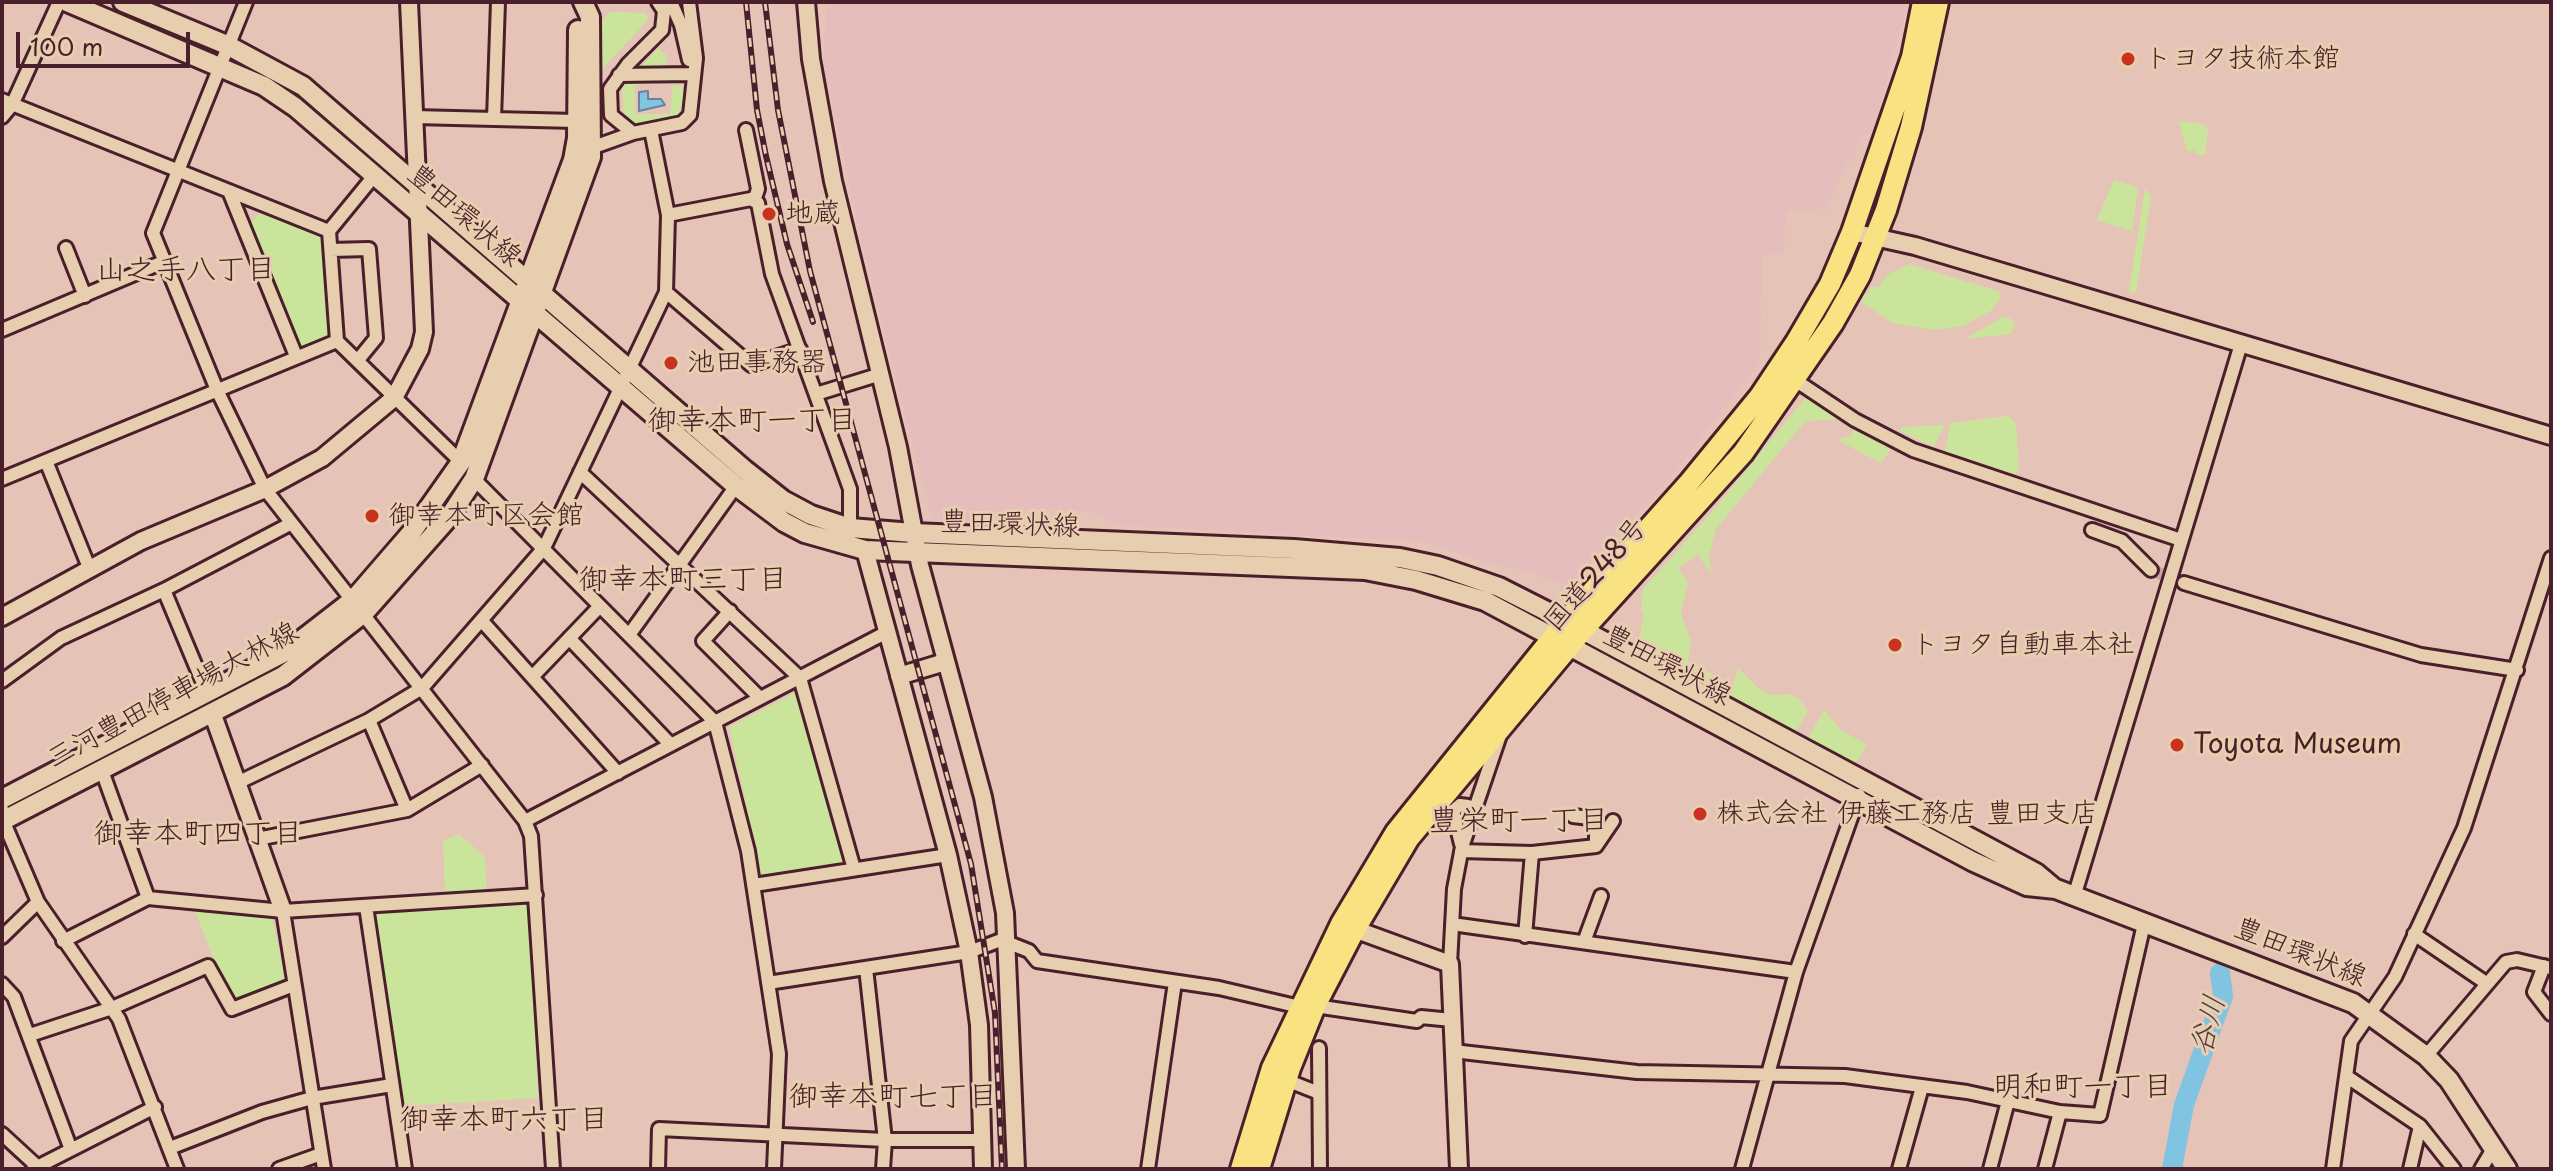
<!DOCTYPE html>
<html>
<head>
<meta charset="utf-8">
<style>
  body { margin:0 }
  #map { position:relative; width:2553px; height:1171px; overflow:hidden; background:#e5c4b7; font-family:"Playpen Sans",sans-serif }
  canvas { display:block }
  .frame { position:absolute; inset:0; border:4px solid #4a1f2b; pointer-events:none }
  .scale { position:absolute; left:16px; top:32px; width:174px; height:36px; box-sizing:border-box; border:4px solid #4a1f2b; border-top:0; padding-left:10px; font-size:24px; line-height:28px; white-space:nowrap; color:#4a1f2b; -webkit-text-stroke:6px #e7ceaf; paint-order:stroke }
</style>
</head>
<body>
<div id="map">
<canvas width="2553" height="1171"></canvas>
<div class="frame"></div>
<div class="scale">100 m</div>
</div>
<script>
const ctx = document.querySelector('canvas').getContext('2d');
ctx.lineJoin = 'round';
function fill(path, color) {
  ctx.fillStyle = color;
  ctx.fill(path, 'evenodd');
}
function toPath(rows) {
  const path = new Path2D();
  for (const r of rows) {
    path.moveTo(r[0], r[1]);
    for (let i = 2; i < r.length; i += 2) path.lineTo(r[i], r[i + 1]);
  }
  return path;
}
function trace(path, color, width, dash) {
  ctx.strokeStyle = color;
  ctx.lineWidth = width;
  ctx.lineCap = dash ? 'butt' : 'round';
  ctx.setLineDash(dash || []);
  ctx.stroke(path);
}
function write(font, color, halo, rows, align = 'center') {
  ctx.font = font + ' "Playpen Sans","Klee One",sans-serif';
  ctx.lineWidth = 6;
  ctx.setLineDash([]);
  ctx.textBaseline = 'middle';
  ctx.strokeStyle = halo;
  ctx.fillStyle = color;
  for (const [text, x, y, turn = 0] of rows) {
    ctx.save();
    ctx.translate(x, y);
    ctx.rotate((+turn || 0) * Math.PI / 180);
    ctx.textAlign = isNaN(turn) ? turn : align;
    if (halo) ctx.strokeText(text, 0, 0);
    ctx.fillText(text, 0, 0);
    ctx.restore();
  }
}
fill(toPath([
  [827,2,1908,2,1873,131,1861,135,1853,162,1847,159,1827,209,1786,210,1784,253,1762,255,1760,362,1677,469,1579,578,1560,584,1528,570,1497,566,1425,542,1117,525,1088,511,1013,509,987,523,932,520,861,240,824,65]
]), '#e4bdbc');
fill(toPath([
  [610,12,645,13,649,19,602,69,602,21],
  [658,48,666,55,667,71,637,71],
  [654,78,654,84,635,85,635,114,670,114,673,85,683,85,683,103,678,114,667,122,632,125,624,120,622,84,633,79],
  [2179,121,2203,124,2208,129,2205,155,2197,155,2194,150,2187,151],
  [2114,180,2138,187,2132,231,2097,220],
  [2145,188,2151,197,2136,293,2129,292],
  [263,210,324,238,332,332,303,348,297,346,247,227],
  [1909,264,2001,292,1999,300,1992,310,1963,326,1935,330,1892,323,1861,301,1871,287,1879,287,1887,275],
  [2003,317,2012,319,2015,324,2011,334,1964,339],
  [1807,396,1840,419,1806,421,1791,438,1716,529,1709,557,1711,574,1698,554,1678,568,1688,583,1681,614,1691,642,1688,662,1733,685,1738,668,1759,689,1772,695,1789,694,1798,698,1808,711,1796,731,1638,646,1644,613,1641,612,1643,589,1705,520],
  [2008,416,2016,423,2019,470,2015,474,1945,451,1950,423],
  [1945,425,1933,447,1900,431,1902,427],
  [1855,428,1888,445,1890,450,1881,463,1837,440,1851,436],
  [795,693,847,865,762,877,729,727],
  [1824,710,1842,731,1867,744,1858,761,1852,762,1808,738],
  [459,834,485,857,487,893,445,895,443,841],
  [524,903,529,906,538,1098,403,1106,373,914],
  [194,909,272,916,285,979,280,986,238,1004,231,1002]
]), '#cae59b');
const water = toPath([
  [648,91,648,99,661,99,665,105,639,111,639,92,648,91]
]);
fill(water, '#81c4e2');
trace(water, '#6b8299', 2);
trace(toPath([
  [2172,1169,2184,1105,2223,996,2220,973]
]), '#81c4e2', 20);
trace(toPath([
  [2151,570,2184,583]
]), '#c6a39b', 12, [12, 6]);
const minor = toPath([
  [246,2,153,233,217,390,265,489,525,821,531,836,553,1169],
  [671,2,681,25,689,60],
  [619,75,691,74],
  [2,100,329,231],
  [2,117,12,105,59,2],
  [414,117,576,121],
  [494,119,498,2],
  [746,130,758,189,754,201],
  [633,133,611,115,610,89,628,64,662,30,664,11,658,2],
  [591,148,633,133,682,123,690,115,696,58,689,2],
  [374,176,329,231,337,341,461,462],
  [229,191,296,356],
  [668,215,751,199,758,203,772,274,850,489,850,528],
  [66,248,85,296],
  [331,250,369,249,376,338,358,360],
  [666,292,751,365,800,349],
  [2,330,163,262],
  [1795,380,1855,420,1913,450,2181,540],
  [816,394,881,374],
  [46,461,90,570],
  [580,472,800,678,854,869],
  [2,479,337,341],
  [474,479,715,722,748,851,779,1054,774,1169],
  [2092,530,2122,541,2151,570],
  [2184,583,2421,655,2517,670],
  [164,590,207,693],
  [730,611,703,641,760,698],
  [482,621,618,773],
  [629,635,736,486],
  [569,638,671,745],
  [533,676,600,606],
  [2,681,61,638,164,590,290,524],
  [369,720,407,810],
  [101,768,148,898],
  [237,783,369,720,422,688,544,548,666,292,668,215,651,130],
  [2,809,3,820,38,902,119,1019,177,1169],
  [1573,816,1590,818,1596,827,1596,846],
  [525,821,887,632],
  [257,839,407,810,482,765],
  [1461,844,1453,811,1460,805,1468,806,1472,815],
  [1461,851,1532,853],
  [754,885,948,855],
  [2074,897,2241,344],
  [366,906,405,1169],
  [283,911,324,1169],
  [1452,924,1796,972],
  [2414,934,2486,983],
  [1525,936,1532,853,1596,846,1613,821],
  [2,937,38,902],
  [63,941,148,898,283,911,536,895],
  [1584,942,1601,896],
  [1450,964,1454,889,1462,847,1499,738],
  [2544,966,2534,992,2551,1014],
  [866,968,885,1140,883,1169],
  [768,983,969,952,1001,940,1029,951,1037,961,1219,988,1300,1007],
  [2,984,14,997,70,1147],
  [1315,1006,1417,1021,1421,1017,1452,1020],
  [30,1035,112,1008,208,966,232,1009,294,985],
  [1319,1048,1320,1169],
  [1453,1051,1637,1072,1845,1076,1967,1092,2060,1112,2045,1169],
  [2426,1056,2506,962,2517,960,2551,968],
  [2346,1076,2420,1126],
  [1286,1080,1319,1093],
  [2060,1112,2100,1115,2144,924],
  [2,1134,40,1169],
  [170,1148,262,1112,312,1098,392,1085],
  [33,1169,155,1107],
  [279,1169,321,1154],
  [658,1169,659,1129,885,1140,984,1140],
  [1148,1169,1175,982],
  [1742,1169,1796,972,1859,795],
  [1899,1169,1922,1087],
  [1990,1169,2008,1101],
  [2333,1169,2351,1041,2395,977,2464,828,2551,558],
  [2410,1169,2420,1126,2454,1169],
  [2481,1169,2494,1147]
]);
const tertiary = toPath([
  [806,2,811,59,833,181,898,447,920,565,983,797,1005,913,1016,1169],
  [1852,232,1915,246,2551,436],
  [865,550,948,855,969,952,979,1025,983,1169],
  [2,617,141,541,265,489,322,458,394,398,420,349,424,332,409,2],
  [899,676,945,662],
  [212,712,283,911],
  [1343,925,1450,964,1459,1169]
]);
const secondary = toPath([
  [67,2,264,86,295,107,736,486,784,522,805,533,865,550,1365,570,1416,580,1485,601,1972,861,2027,886,2056,889,2353,1003,2426,1056,2449,1080,2507,1169],
  [123,2,227,45,303,86,745,470,783,500,811,515,850,528,913,533,1294,549,1400,558,1438,566,1499,587,1566,621,2036,873,2055,889],
  [2,799,287,651,354,599,411,533,461,462,573,160,577,138,578,30],
  [2,821,283,676,364,613,450,516,474,479,591,157,590,17,583,2]
]);
const trunk = toPath([
  [1241,1169,1272,1068,1341,924,1396,832,1566,621,1688,484,1760,396,1796,342,1830,284,1852,232,1912,57,1923,2],
  [1259,1169,1290,1068,1315,1006,1354,931,1409,838,1582,631,1743,453,1833,323,1860,275,1886,210,1911,127,1938,2]
]);
trace(minor, '#4a1f2b', 18);
trace(tertiary, '#4a1f2b', 22);
trace(secondary, '#4a1f2b', 24);
trace(trunk, '#4a1f2b', 26);
trace(minor, '#e7ceaf', 12);
trace(tertiary, '#e7ceaf', 16);
trace(secondary, '#e7ceaf', 18);
trace(trunk, '#f8e281', 20);
const rail = toPath([
  [746,2,757,110,766,156,787,244,813,322],
  [765,2,778,110,810,271,971,864,995,1013,1002,1169]
]);
trace(rail, '#4a1f2b', 6);
trace(rail, '#e7ceaf', 3, [9]);
for (const [x, y, r, color] of [
  [2128,59,8,"#c8321e"],
  [769,214,8,"#c8321e"],
  [671,363,8,"#c8321e"],
  [372,516,8,"#c8321e"],
  [1895,645,8,"#c8321e"],
  [2177,745,8,"#c8321e"],
  [1700,814,8,"#c8321e"]
]) {
  const dot = new Path2D();
  dot.arc(x, y, r, 0, 2 * Math.PI);
  ctx.fillStyle = color;
  ctx.fill(dot);
  trace(dot, '#e7ceaf', 3);
}
write('28px', '#4a1f2b', '#e7ceaf', [
  ["トヨタ技術本館",2144,59],
  ["地蔵",785,214],
  ["池田事務器",687,363],
  ["御幸本町区会館",388,516],
  ["トヨタ自動車本社",1911,645],
  ["Toyota Museum",2193,745],
  ["株式会社 伊藤工務店 豊田支店",1716,814]
], 'left');
write('28px', '#4a1f2b', '#e7ceaf', [
  ["豊田環状線",464,216,41],
  ["豊田環状線",1010,525,2],
  ["国道248号",1596,575,-49],
  ["豊田環状線",1667,666,28],
  ["三河豊田停車場大林線",173,696,-28],
  ["豊田環状線",2300,953,22]
]);
write('30px', '#4a1f2b', '#e7ceaf', [
  ["山之手八丁目",186,271],
  ["御幸本町一丁目",752,422],
  ["御幸本町三丁目",683,581],
  ["豊栄町一丁目",1519,822],
  ["御幸本町四丁目",198,835],
  ["明和町一丁目",2083,1088],
  ["御幸本町七丁目",893,1098],
  ["御幸本町六丁目",504,1121]
]);
write('italic 30px', '#523846', '#e7ceaf', [
  ["谷川",2209,1025,-75]
]);
</script>
</body>
</html>
